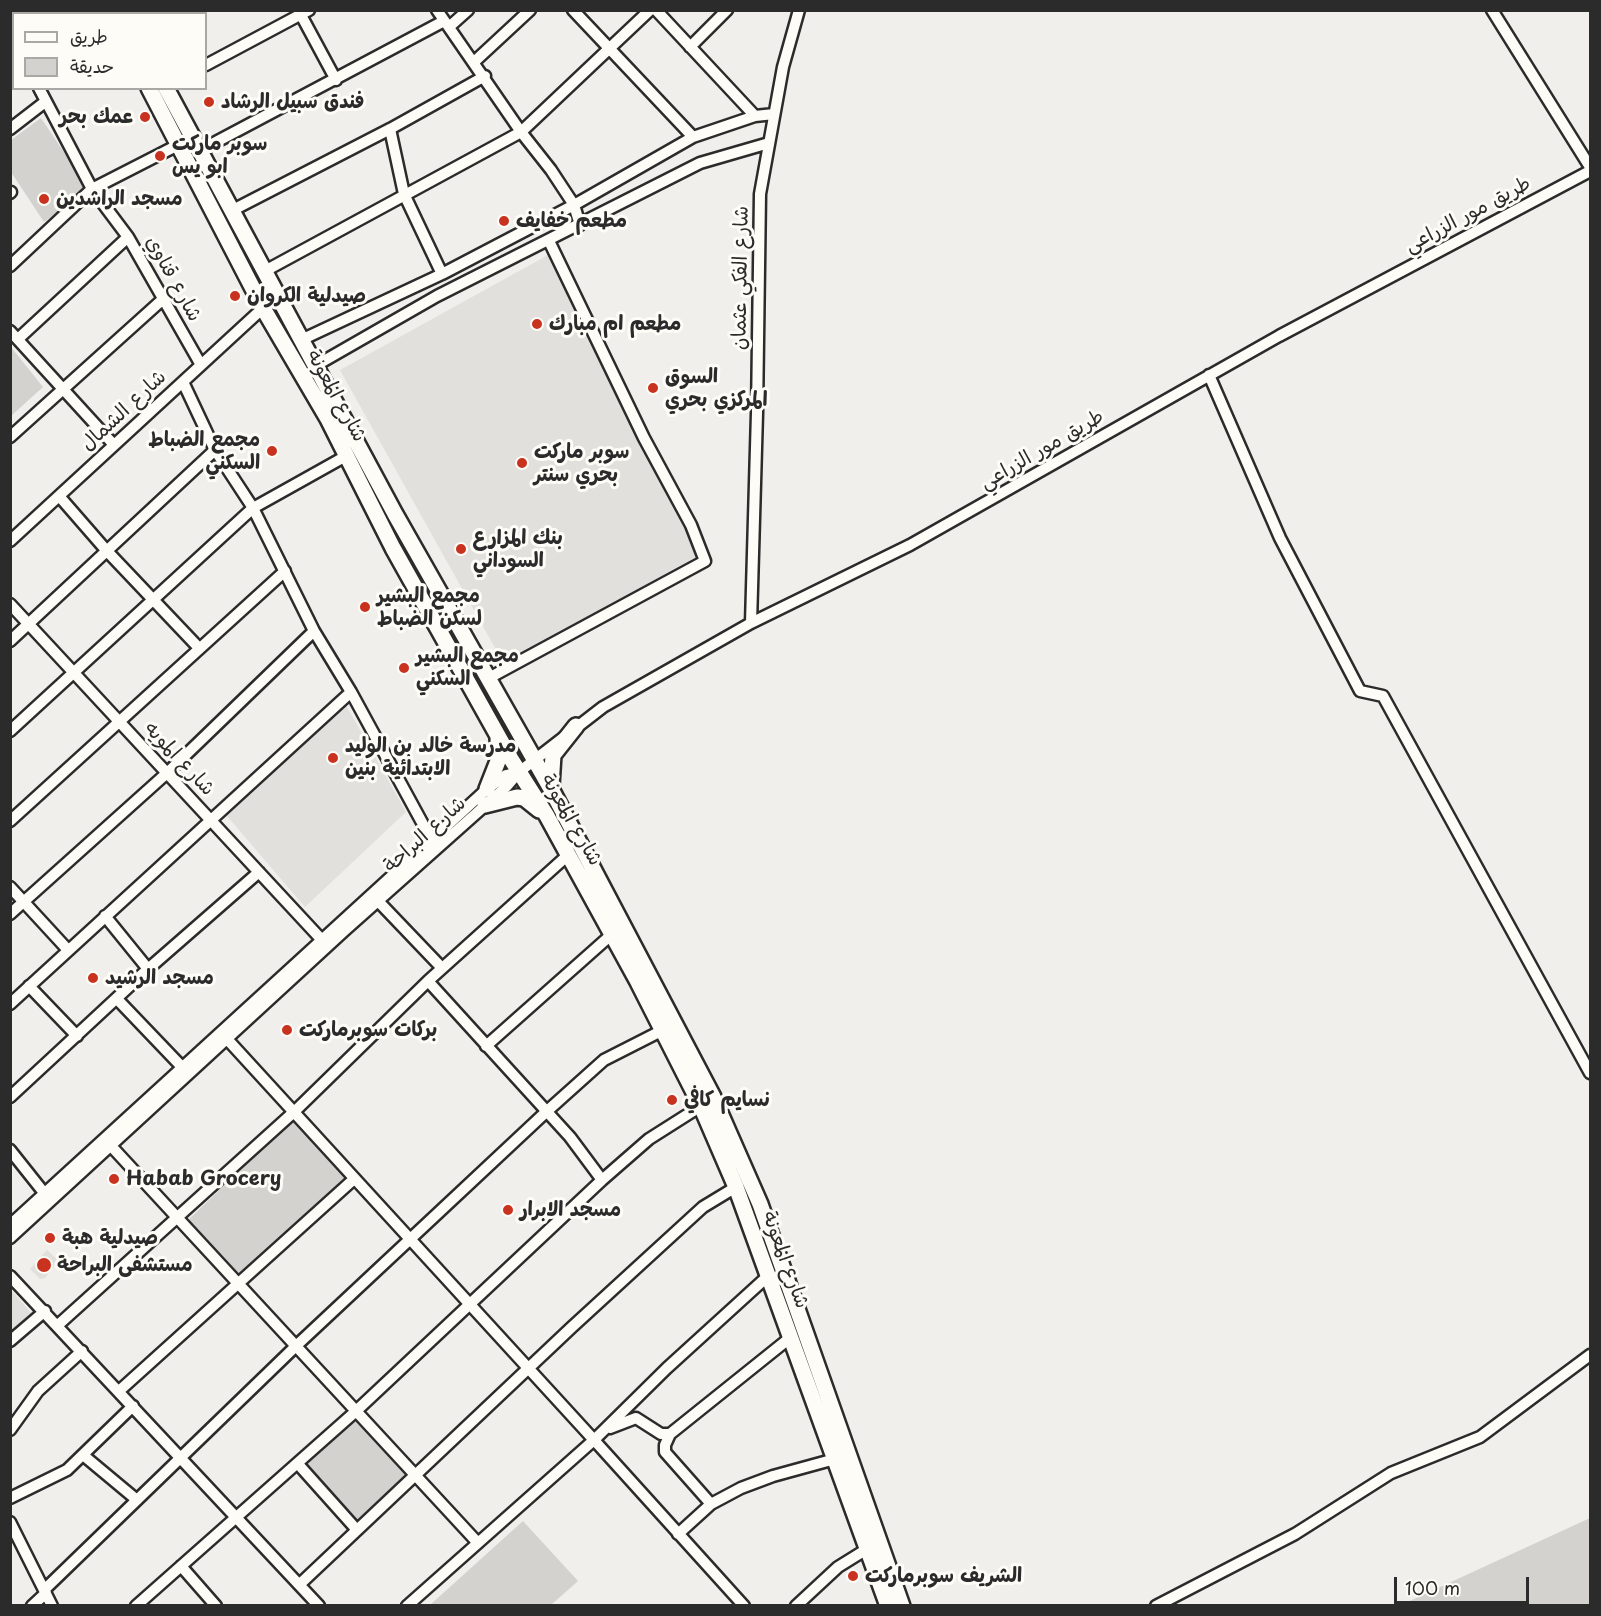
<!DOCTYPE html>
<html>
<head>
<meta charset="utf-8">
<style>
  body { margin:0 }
  #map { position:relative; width:1601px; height:1616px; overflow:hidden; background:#f0efeb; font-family:"Playpen Sans","Playpen Sans Arabic",sans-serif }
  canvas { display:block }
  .frame { position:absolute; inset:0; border:12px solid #2b2b2b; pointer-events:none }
  .legend { position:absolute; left:12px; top:12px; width:195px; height:78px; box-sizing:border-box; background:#fdfcf7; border:2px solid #a9a8a5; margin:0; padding:8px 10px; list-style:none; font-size:18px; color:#2b2b2b }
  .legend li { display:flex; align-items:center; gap:12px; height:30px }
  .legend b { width:30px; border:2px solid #a9a8a5 }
  .scale { position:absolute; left:1394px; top:1577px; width:135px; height:27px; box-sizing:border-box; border:3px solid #2b2b2b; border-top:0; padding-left:8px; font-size:18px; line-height:21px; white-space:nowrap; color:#2b2b2b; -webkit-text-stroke:4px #fdfcf7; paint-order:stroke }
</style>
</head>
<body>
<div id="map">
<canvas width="1601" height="1616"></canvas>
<div class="frame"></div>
<ul class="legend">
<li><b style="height:8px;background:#fdfcf7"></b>طريق</li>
<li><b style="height:16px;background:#d3d2cf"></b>حديقة</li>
</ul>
<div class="scale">100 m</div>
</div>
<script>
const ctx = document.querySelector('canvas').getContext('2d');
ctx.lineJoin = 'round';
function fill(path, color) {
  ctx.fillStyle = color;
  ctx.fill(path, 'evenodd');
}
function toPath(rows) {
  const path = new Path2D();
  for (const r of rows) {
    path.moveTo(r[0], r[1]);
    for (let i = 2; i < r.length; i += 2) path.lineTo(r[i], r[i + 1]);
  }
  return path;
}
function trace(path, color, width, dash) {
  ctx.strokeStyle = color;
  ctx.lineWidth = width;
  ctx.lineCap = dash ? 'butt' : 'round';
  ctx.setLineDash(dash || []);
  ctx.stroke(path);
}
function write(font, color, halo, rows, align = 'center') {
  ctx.font = font + ' "Playpen Sans","Playpen Sans Arabic",sans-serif';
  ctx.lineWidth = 6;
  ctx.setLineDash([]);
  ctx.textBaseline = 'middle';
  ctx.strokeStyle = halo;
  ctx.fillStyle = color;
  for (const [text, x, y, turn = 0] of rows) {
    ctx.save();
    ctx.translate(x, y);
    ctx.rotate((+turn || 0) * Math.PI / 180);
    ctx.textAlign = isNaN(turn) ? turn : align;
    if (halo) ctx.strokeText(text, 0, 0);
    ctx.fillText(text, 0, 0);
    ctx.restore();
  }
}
fill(toPath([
  [548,255,699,555,504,664,340,370],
  [346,705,406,812,305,907,227,816],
  [47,1250,58,1260,45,1278,40,1279,30,1269],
  [10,1289,34,1316,10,1337]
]), '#e1e0dc');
fill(toPath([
  [41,118,88,188,44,222,11,172,11,140],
  [11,347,43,387,11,416,10,416],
  [294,1119,345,1177,238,1274,188,1220],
  [355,1421,408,1478,357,1524,304,1466],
  [1590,1518,1590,1605,1401,1605],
  [523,1521,578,1581,551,1605,430,1605]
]), '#d3d2cf');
const minor = toPath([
  [437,10,521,132,551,170,574,205,580,225],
  [573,10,693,137],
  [656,10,755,116],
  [1492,10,1590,167],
  [21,14,24,10],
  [301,15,336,80],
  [10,23,14,20],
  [449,27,468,10],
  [10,33,14,39],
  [690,47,727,10],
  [474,62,530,10],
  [206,65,309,10],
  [39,88,92,189,128,237,201,365],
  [10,129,45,102],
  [390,129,404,194,442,274],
  [199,151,444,21],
  [10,193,11,192],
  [231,211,390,129,485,76],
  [10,266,92,189,178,145],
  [263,272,521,132,650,10],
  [10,331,114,445],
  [18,339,128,237],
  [301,340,442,274,574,205,693,137,755,116,774,114],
  [315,366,437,296,700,163,769,143],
  [1209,375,1280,538,1360,691,1383,696,1590,1073],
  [183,382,215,450,253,508,314,631,351,692,431,839],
  [10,437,162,300],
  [59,496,106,550,199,648],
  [10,541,263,308],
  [10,604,321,939],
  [751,623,757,413,760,194,783,67,799,10],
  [10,641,215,450],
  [487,679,705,561,691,525,644,438,549,241],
  [10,731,253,508,346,456],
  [10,821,285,571],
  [10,887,68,950],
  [378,901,442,968],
  [10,914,167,773,314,631],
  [105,916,148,969],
  [428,981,570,1137,602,1180],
  [29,986,77,1036],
  [117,999,182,1067],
  [10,1004,351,692],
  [227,1039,594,1440,667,1368,768,1276],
  [486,1046,611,935],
  [10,1097,148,969,259,872],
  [112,1147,478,1543],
  [10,1150,45,1194],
  [10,1225,487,789,506,775,519,772],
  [10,1238,344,931,507,786,519,772,603,707,751,623,910,545,1279,336,1590,171],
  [10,1276,319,1606],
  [58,1325,295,1111,428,981,568,855],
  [10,1341,45,1311],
  [119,1391,354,1179],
  [610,1428,636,1418,661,1434,670,1434,791,1337],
  [10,1430,38,1391,82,1351],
  [670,1434,665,1445,665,1452,711,1504],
  [83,1455,137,1500],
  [298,1464,357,1530],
  [10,1498,67,1470,133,1406],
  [10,1522,52,1606],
  [678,1534,711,1504,741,1488,773,1476,835,1459],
  [181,1566,216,1606],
  [300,1584,572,1327,703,1207,736,1187],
  [44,1590,297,1345,546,1112,604,1060,663,1030],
  [32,1606,46,1593],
  [136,1606,355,1412,602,1180,649,1139,701,1106],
  [407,1606,594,1440,744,1606],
  [796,1606,838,1567,867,1549],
  [1156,1606,1295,1534,1391,1473,1480,1437,1590,1355]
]);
const highway = toPath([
  [109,10,110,14],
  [125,10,126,14],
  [149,88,263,308,328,419,393,548,511,759,547,816,638,982,701,1106,736,1187,888,1606],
  [166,88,395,514,551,789,713,1097,760,1204,902,1606],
  [551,786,553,755,576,726],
  [487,789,500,756,498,739],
  [485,805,517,797,524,798,539,810]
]);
trace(minor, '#2b2b2b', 15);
trace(highway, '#2b2b2b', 20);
trace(minor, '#fdfcf7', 10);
trace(highway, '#fdfcf7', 15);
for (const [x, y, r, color] of [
  [209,102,6,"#c8321e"],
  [145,117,6,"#c8321e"],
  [160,156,6,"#c8321e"],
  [44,199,6,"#c8321e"],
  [504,221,6,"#c8321e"],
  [235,296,6,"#c8321e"],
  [537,324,6,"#c8321e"],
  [653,388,6,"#c8321e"],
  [272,451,6,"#c8321e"],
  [522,463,6,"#c8321e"],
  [461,549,6,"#c8321e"],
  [365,607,6,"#c8321e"],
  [404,668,6,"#c8321e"],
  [333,758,6,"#c8321e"],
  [93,978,6,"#c8321e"],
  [287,1030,6,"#c8321e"],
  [672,1100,6,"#c8321e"],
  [114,1179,6,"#c8321e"],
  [508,1210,6,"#c8321e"],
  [50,1238,6,"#c8321e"],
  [44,1265,8,"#c8321e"],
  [853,1576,6,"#c8321e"]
]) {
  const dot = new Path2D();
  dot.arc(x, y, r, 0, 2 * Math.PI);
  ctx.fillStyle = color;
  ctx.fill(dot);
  trace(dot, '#fdfcf7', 2);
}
write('bold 20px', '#2b2b2b', '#fdfcf7', [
  ["فندق سبيل الرشاد",221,102],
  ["عمك بحر",133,117,"right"],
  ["سوبر ماركت",172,144],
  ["ابو يس",172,167],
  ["مسجد الراشدين",56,199],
  ["مطعم خفايف",516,221],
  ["صيدلية الكروان",247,296],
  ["مطعم ام مبارك",549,324],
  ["السوق",665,377],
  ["المركزي بحري",665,400],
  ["مجمع الضباط",260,440,"right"],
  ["السكني",260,463,"right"],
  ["سوبر ماركت",534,452],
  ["بحري سنتر",534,475],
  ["بنك المزارع",473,538],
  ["السوداني",473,561],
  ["مجمع البشير",377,596],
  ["لسكن الضباط",377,619],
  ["مجمع البشير",416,656],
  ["السكني",416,679],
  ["مدرسة خالد بن الوليد",345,746],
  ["الابتدائية بنين",345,769],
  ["مسجد الرشيد",105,978],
  ["بركات سوبرماركت",299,1030],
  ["نسايم كافي",684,1100],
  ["Habab Grocery",126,1179],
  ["مسجد الابرار",520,1210],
  ["صيدلية هبة",62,1238],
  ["مستشفى البراحة",57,1265],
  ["الشريف سوبرماركت",865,1576]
], 'left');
write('20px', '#2b2b2b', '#fdfcf7', [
  ["طريق مور الزراعي",1468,215,-28],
  ["شارع الفكي عثمان",741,278,-89],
  ["شارع قناوي",173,279,61],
  ["شارع المعونة",336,396,61],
  ["شارع الشمال",124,411,-43],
  ["طريق مور الزراعي",1042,450,-30],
  ["شارع المويه",179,759,47],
  ["شارع المعونة",571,820,60],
  ["شارع البراحة",425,835,-42],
  ["شارع المعونة",785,1260,70]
]);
</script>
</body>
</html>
